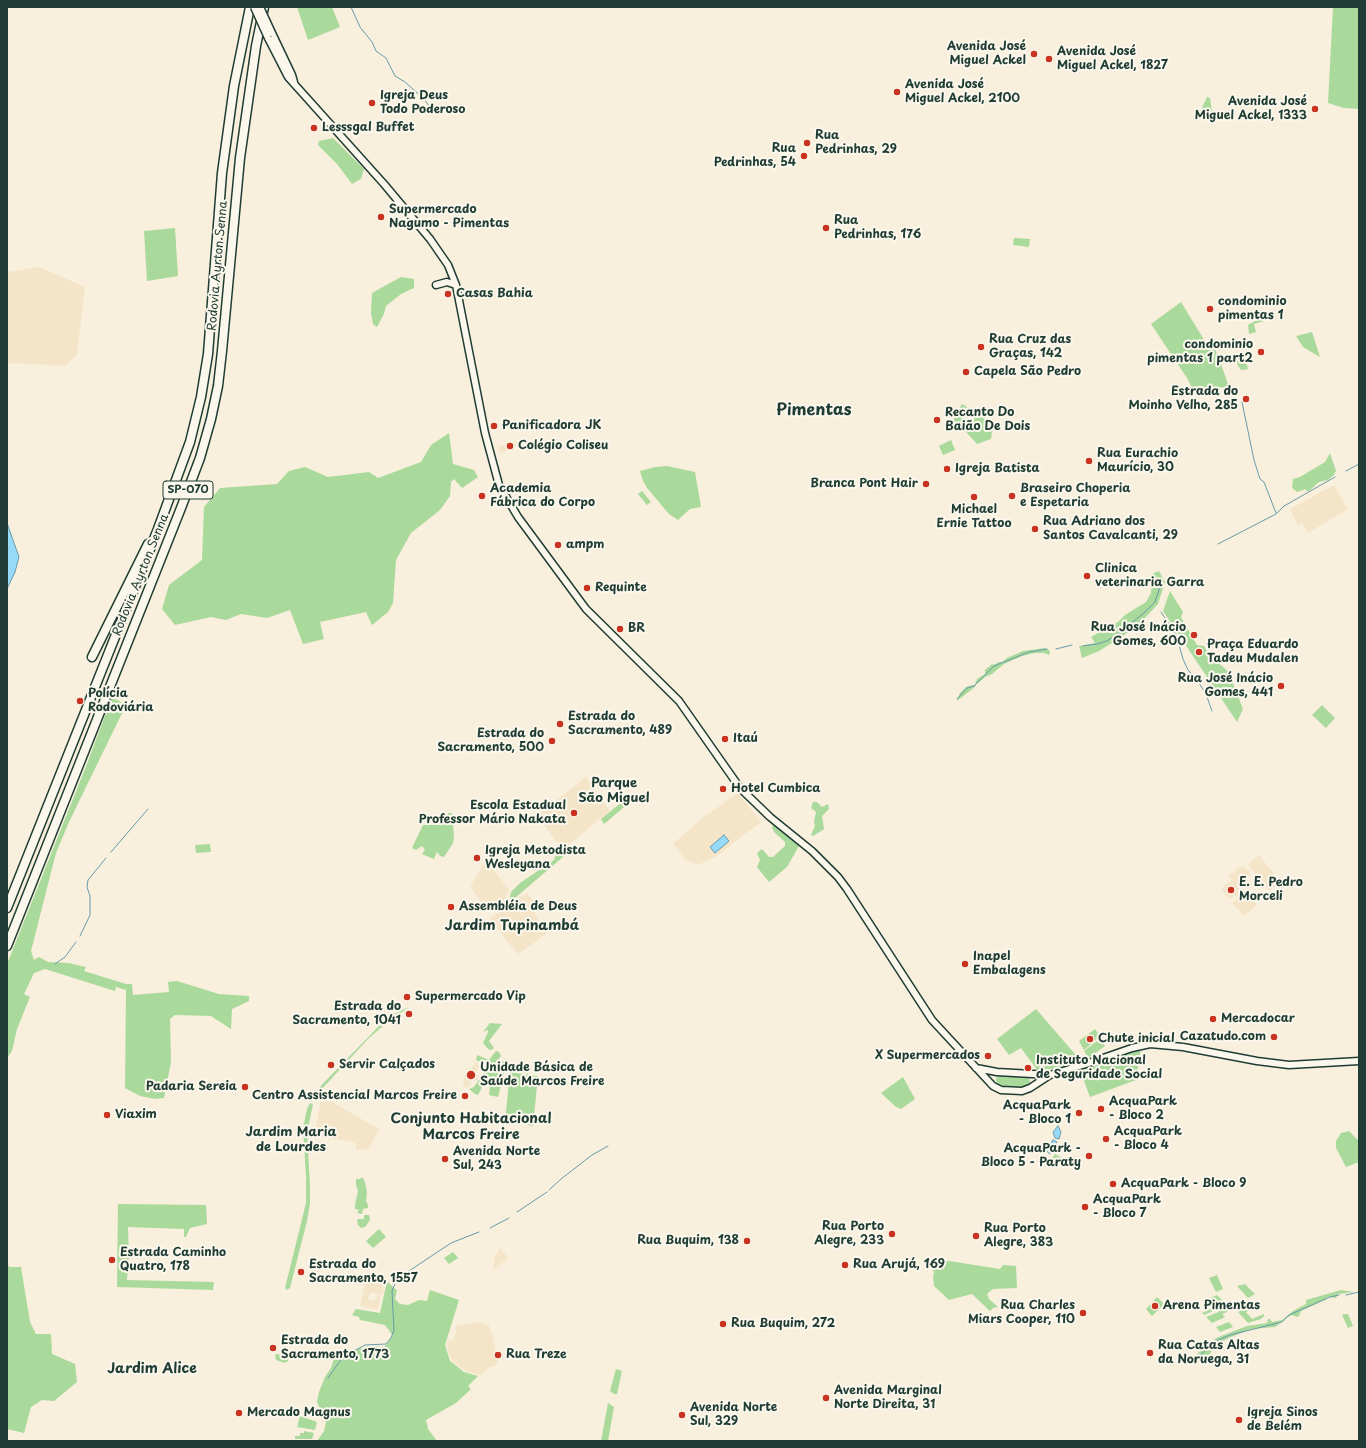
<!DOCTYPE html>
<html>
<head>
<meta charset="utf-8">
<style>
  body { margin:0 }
  #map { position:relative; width:1366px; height:1448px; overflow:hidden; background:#f8efdc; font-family:"Playpen Sans",sans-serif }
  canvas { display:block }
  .frame { position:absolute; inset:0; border:8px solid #1f3d34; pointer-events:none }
</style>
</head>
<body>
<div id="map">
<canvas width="1366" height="1448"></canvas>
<div class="frame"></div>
</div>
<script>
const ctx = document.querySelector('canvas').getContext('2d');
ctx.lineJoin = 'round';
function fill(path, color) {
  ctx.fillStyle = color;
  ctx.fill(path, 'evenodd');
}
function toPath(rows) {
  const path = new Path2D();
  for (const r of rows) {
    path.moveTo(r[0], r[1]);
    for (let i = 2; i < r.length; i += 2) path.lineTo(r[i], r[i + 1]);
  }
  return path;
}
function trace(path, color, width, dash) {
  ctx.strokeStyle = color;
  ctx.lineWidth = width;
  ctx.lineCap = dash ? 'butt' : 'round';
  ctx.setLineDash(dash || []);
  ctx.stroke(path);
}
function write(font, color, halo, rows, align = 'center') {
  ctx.font = font + ' "Playpen Sans",sans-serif';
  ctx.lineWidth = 4;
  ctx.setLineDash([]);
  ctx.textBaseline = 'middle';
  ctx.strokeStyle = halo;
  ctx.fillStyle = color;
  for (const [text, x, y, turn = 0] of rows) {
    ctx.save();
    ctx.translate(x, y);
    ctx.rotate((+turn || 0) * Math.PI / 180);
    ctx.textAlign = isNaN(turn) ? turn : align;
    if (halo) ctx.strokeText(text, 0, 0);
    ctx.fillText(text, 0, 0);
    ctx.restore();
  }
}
fill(toPath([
  [39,267,85,287,77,354,66,366,14,363,7,364,7,272],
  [520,441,520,444,500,453,498,447],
  [1334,485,1348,509,1308,533,1302,523,1298,525,1290,509],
  [586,777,610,811,567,846,558,844,537,815],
  [738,793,761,822,715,857,698,865,686,860,673,844,700,820],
  [1259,855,1280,882,1269,891,1248,864],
  [486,860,510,891,506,895,507,901,494,911,487,911,471,888,471,885],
  [1243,865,1251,874,1237,886,1241,891,1238,894,1240,897,1246,891,1257,905,1244,916,1232,903,1238,898,1236,895,1229,899,1221,889,1232,880,1229,876],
  [527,893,540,909,534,913,548,932,519,954,511,946,490,918],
  [475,1062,480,1065,475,1074,479,1076,477,1081,473,1079,467,1088,462,1086,465,1080,463,1078,469,1068,471,1069],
  [324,1101,330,1101,379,1129,368,1150,356,1149,356,1144,350,1141,317,1137,315,1134,320,1104],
  [500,1248,508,1258,494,1270,494,1259],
  [367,1276,385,1280,382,1295,370,1292,368,1300,375,1301,377,1295,381,1296,378,1310,360,1306],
  [480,1322,489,1326,491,1330,498,1362,493,1367,489,1367,488,1369,481,1375,466,1371,453,1362,448,1352,447,1340,453,1341,457,1330,455,1330,456,1326]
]), '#f4e5c9');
fill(toPath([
  [297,7,332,7,340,27,308,40],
  [1333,7,1359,7,1359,109,1344,108,1328,103],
  [1207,97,1210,98,1212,112,1211,116,1205,114,1201,110],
  [333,138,364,169,361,179,352,184,337,164,318,145,319,141],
  [175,228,178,276,147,281,144,231],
  [1014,238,1030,239,1029,247,1013,245],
  [401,277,414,279,414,288,401,294,386,306,384,314,377,327,373,324,371,313,372,293],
  [1181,302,1206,343,1216,351,1217,357,1225,356,1227,362,1221,364,1229,387,1213,388,1196,395,1187,378,1151,324],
  [1262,312,1264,321,1254,324,1256,332,1249,334,1248,325,1257,320,1256,314],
  [1312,332,1320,357,1303,347,1296,336],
  [1238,359,1241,359,1242,362,1246,361,1248,369,1241,370,1237,364],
  [962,404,967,407,963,417,969,421,974,422,975,413,993,424,991,439,977,444,959,424,953,423,954,418],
  [449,433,453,464,474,470,478,477,462,488,454,479,451,482,450,496,440,510,411,533,396,560,393,603,388,612,372,625,366,612,320,622,324,639,303,644,290,610,267,618,241,614,226,620,211,617,175,625,162,609,169,585,202,560,204,507,220,488,277,484,289,471,305,467,328,477,369,472,378,478,421,462,431,445],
  [951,440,955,450,943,455,939,446],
  [1330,453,1336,471,1334,474,1334,475,1328,480,1319,482,1309,491,1306,491,1306,489,1297,492,1292,488,1293,479,1300,477,1325,462],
  [667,466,695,472,701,507,690,509,678,520,669,514,647,488,643,481,640,471,655,467],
  [642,491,651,502,647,505,638,494],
  [1159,571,1165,582,1158,604,1141,622,1120,638,1099,651,1082,658,1079,646,1095,643,1091,637,1118,622,1125,615,1146,602,1151,593,1152,576,1154,573],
  [1170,591,1183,612,1181,617,1197,645,1204,646,1211,657,1228,671,1243,709,1237,722,1163,611],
  [1045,648,1049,650,1050,653,1049,655,1044,653,1035,653,1022,656,1004,664,992,674,985,677,977,684,975,684,977,679,985,674,985,670,988,667,990,667,990,665,996,664,998,662,1002,662,1007,658,1023,651],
  [973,685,975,685,976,686,957,701,960,693,966,687],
  [112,697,126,705,69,822,56,853,31,951,34,960,39,957,48,962,68,963,86,967,84,971,126,984,132,984,133,995,169,992,168,982,177,981,219,994,249,996,249,1001,232,1009,231,1029,211,1016,175,1015,170,1019,171,1062,164,1098,155,1099,140,1096,125,1088,126,990,116,987,115,991,45,969,34,973,24,994,30,997,17,1029,12,1051,7,1058,7,964,85,769],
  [1322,705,1335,718,1326,728,1312,715],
  [627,798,630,802,604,824,601,819],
  [813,802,817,802,822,807,828,804,829,809,822,816,824,829,813,836,811,835,815,826,814,822,816,812,811,808],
  [448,813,452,813,454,836,453,843,444,857,440,856,437,852,434,859,422,854,425,850,422,846,416,850,412,848,423,825,442,825,446,823],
  [775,823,799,846,787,867,769,882,757,867,760,860,757,853,762,849,769,857,773,857,785,846,785,842,774,832,772,827],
  [210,844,211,852,196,853,195,845],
  [558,848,565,850,563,857,509,903,511,892,520,883,554,860],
  [409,1007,384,1025,368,1039,319,1092,316,1099,311,1096,380,1025,394,1014],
  [1036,1009,1081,1061,1063,1067,1038,1071,1021,1048,1009,1055,997,1039],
  [490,1023,502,1024,489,1041,494,1048,491,1050,488,1049,483,1043,488,1032,488,1030,483,1032],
  [1095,1029,1100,1036,1084,1050,1079,1041],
  [1101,1038,1105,1046,1089,1058,1084,1051],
  [1141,1048,1136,1080,1090,1097,1080,1070],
  [496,1051,499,1052,501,1056,496,1063,500,1063,506,1059,509,1066,505,1069,498,1097,489,1095,491,1078,487,1078,478,1095,475,1094,469,1089,474,1087,485,1071,484,1064,476,1060,477,1055,489,1060],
  [510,1072,538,1076,533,1126,505,1121],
  [998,1075,1029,1077,1030,1082,1027,1087,1021,1089,1003,1087,997,1084,996,1079],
  [903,1077,915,1099,901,1109,896,1107,881,1093],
  [310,1103,313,1104,307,1133,310,1186,310,1203,307,1221,290,1288,287,1290,285,1288,306,1203,306,1176,303,1128,307,1109],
  [1349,1131,1359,1141,1359,1162,1346,1167,1336,1148,1336,1141,1341,1133],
  [1055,1154,1062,1158,1056,1167,1049,1163],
  [362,1177,365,1182,367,1192,366,1201,368,1205,368,1208,363,1209,362,1214,357,1213,359,1210,355,1209,355,1205,358,1191,356,1185,356,1179,360,1179],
  [118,1204,206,1205,207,1224,190,1228,186,1237,184,1237,184,1229,128,1227,129,1257,127,1280,214,1282,213,1290,117,1287],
  [364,1215,369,1215,370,1220,365,1227,361,1228,358,1225,357,1220,358,1219,364,1219],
  [379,1229,386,1237,373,1248,366,1241],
  [453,1252,458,1258,449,1264,444,1258],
  [949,1261,1000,1269,1003,1265,1016,1266,1017,1288,993,1289,987,1294,989,1299,998,1307,993,1308,990,1311,972,1294,949,1300,934,1286,933,1277,934,1272,930,1267,929,1263],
  [7,1262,9,1267,21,1267,30,1322,36,1334,51,1334,52,1354,75,1364,77,1382,54,1401,42,1400,31,1407,24,1433,7,1429],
  [1217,1275,1223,1289,1216,1292,1209,1278],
  [387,1281,395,1289,397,1290,395,1299,400,1304,408,1305,419,1300,427,1301,430,1290,459,1300,445,1345,450,1361,464,1372,478,1376,468,1386,471,1389,456,1403,426,1420,428,1429,437,1441,317,1441,324,1431,326,1423,317,1402,319,1392,325,1377,331,1368,336,1352,341,1350,343,1353,369,1346,384,1347,393,1336,385,1325,360,1320,359,1317,352,1315,356,1309,380,1313],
  [1245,1284,1255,1294,1248,1298,1237,1286],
  [1341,1290,1354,1292,1338,1294,1336,1298,1328,1297,1325,1300,1301,1311,1299,1316,1297,1317,1292,1315,1288,1317,1275,1327,1251,1329,1231,1337,1216,1345,1207,1358,1198,1362,1194,1359,1199,1352,1216,1338,1247,1326,1267,1323,1268,1319,1270,1319,1272,1322,1282,1320,1293,1311,1306,1304,1306,1300],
  [1217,1295,1232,1310,1228,1310,1227,1312,1222,1314,1225,1317,1212,1323,1206,1317,1219,1312,1217,1309,1204,1315,1202,1313,1215,1307,1216,1309,1218,1307,1210,1298],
  [1157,1297,1164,1304,1152,1316,1146,1309],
  [1255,1304,1257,1307,1246,1312,1252,1319,1264,1314,1264,1316,1261,1319,1248,1323,1238,1312],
  [1346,1314,1348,1314,1353,1326,1348,1328,1342,1315],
  [1229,1322,1233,1327,1220,1332,1216,1327],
  [275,1354,289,1356,288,1361,285,1363,276,1360],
  [616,1369,622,1371,617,1394,614,1394,610,1391],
  [608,1403,614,1407,608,1441,601,1441],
  [300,1416,317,1422,315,1430,297,1427],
  [304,1431,314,1433,312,1439,295,1439,295,1436,300,1436,300,1433,304,1433]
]), '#a9da9b');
const water = toPath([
  [7,523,19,557,15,572,7,589,7,523],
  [724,835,729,841,715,853,710,847,724,835],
  [1058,1126,1061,1132,1059,1139,1055,1138,1053,1132,1058,1126],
  [1053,1140,1057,1142,1050,1154,1044,1149,1049,1146,1053,1140]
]);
fill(water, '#98dafa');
trace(water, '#689bab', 1);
trace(toPath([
  [351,7,360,27,372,42,376,51,386,58,395,76,405,82,424,99,435,114],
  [1242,402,1254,460,1260,479,1264,482,1276,513],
  [1346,471,1359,464],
  [1218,544,1276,514,1284,506,1335,477],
  [1161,612,1176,634,1183,659,1188,670,1195,677,1206,694,1212,711],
  [1083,646,1097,644,1107,641,1119,633,1145,612,1155,602,1162,581],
  [1056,649,1072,645],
  [957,699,967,688,974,686,994,666,1029,652,1047,649],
  [111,852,148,809],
  [80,936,90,915,90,896,87,887,88,880,106,858],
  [55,964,65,957,76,942],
  [549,1190,561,1179,592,1155,608,1146],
  [517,1212,547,1192],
  [490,1228,509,1218],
  [406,1273,451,1243,479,1232],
  [1346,1295,1359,1292],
  [1197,1358,1216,1341,1230,1335,1282,1322,1289,1315,1330,1297,1339,1295],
  [328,1378,343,1357,365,1345,386,1344,391,1338,394,1330,392,1291,395,1284]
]), '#689bab', 1);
const secondary = toPath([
  [272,33,292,75,294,82],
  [268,38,288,77,384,184,430,239,448,265,456,285,485,433,499,485,518,517,586,609,679,701,740,788,770,817,812,851,838,877,847,889,932,1020,993,1086,1001,1090,1022,1091,1030,1088,1050,1075],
  [436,285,447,282,456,285],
  [976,1068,997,1072,1050,1075,1086,1064,1132,1048,1150,1044,1183,1047,1257,1061,1289,1065,1359,1061]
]);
const highway = toPath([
  [92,657,148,544],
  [7,908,158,529,190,442,201,397,208,354,222,173,234,86,250,7],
  [7,946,181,508,200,458,211,419,218,386,222,351,240,158,256,46,264,7]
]);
trace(secondary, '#1f3d34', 9);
trace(highway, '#1f3d34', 11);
trace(secondary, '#fbf7ec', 6);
trace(highway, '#fbf7ec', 8);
const secondaryBridge = toPath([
  [254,7,268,38],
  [260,7,272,33]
]);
trace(secondaryBridge, '#1f3d34', 9, []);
trace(secondaryBridge, '#fbf7ec', 6);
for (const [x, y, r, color] of [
  [1034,54,4,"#c8321e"],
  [1049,59,4,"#c8321e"],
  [897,92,4,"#c8321e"],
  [372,103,4,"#c8321e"],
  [1315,109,4,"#c8321e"],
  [314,128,4,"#c8321e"],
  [807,143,4,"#c8321e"],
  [804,156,4,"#c8321e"],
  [381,217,4,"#c8321e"],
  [826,228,4,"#c8321e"],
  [448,294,4,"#c8321e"],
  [1210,309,4,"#c8321e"],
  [981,347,4,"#c8321e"],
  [1261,352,4,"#c8321e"],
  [966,372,4,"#c8321e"],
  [1246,399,4,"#c8321e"],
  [937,420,4,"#c8321e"],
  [494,426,4,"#c8321e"],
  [510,446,4,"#c8321e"],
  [1089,461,4,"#c8321e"],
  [947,469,4,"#c8321e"],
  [926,484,4,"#c8321e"],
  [482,496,4,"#c8321e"],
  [1012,496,4,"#c8321e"],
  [974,497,4,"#c8321e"],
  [1035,529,4,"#c8321e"],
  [558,545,4,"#c8321e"],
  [1087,576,4,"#c8321e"],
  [587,588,4,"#c8321e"],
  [620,629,4,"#c8321e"],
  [1194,635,4,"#c8321e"],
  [1199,652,4,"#c8321e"],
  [1281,686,4,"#c8321e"],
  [80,701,4,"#c8321e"],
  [560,724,4,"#c8321e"],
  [725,739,4,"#c8321e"],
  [552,741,4,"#c8321e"],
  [723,789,4,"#c8321e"],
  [574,813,4,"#c8321e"],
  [477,858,4,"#c8321e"],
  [1231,890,4,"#c8321e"],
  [451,907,4,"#c8321e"],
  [965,964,4,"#c8321e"],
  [407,997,4,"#c8321e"],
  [409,1014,4,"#c8321e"],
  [1213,1019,4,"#c8321e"],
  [1274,1037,4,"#c8321e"],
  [1090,1039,4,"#c8321e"],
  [988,1056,4,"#c8321e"],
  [331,1065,4,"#c8321e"],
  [1028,1068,4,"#c8321e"],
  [471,1075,5,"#c8321e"],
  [245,1087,4,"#c8321e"],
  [465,1096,4,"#c8321e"],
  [1101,1109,4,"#c8321e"],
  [1079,1113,4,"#c8321e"],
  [107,1115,4,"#c8321e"],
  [1106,1139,4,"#c8321e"],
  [1089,1156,4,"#c8321e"],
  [445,1159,4,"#c8321e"],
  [1113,1184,4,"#c8321e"],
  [1085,1207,4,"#c8321e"],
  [892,1234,4,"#c8321e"],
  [976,1236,4,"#c8321e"],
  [747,1241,4,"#c8321e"],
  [112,1260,4,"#c8321e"],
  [845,1265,4,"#c8321e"],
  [301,1272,4,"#c8321e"],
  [1155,1306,4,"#c8321e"],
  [1083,1313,4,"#c8321e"],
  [723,1324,4,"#c8321e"],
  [273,1348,4,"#c8321e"],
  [1150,1353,4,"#c8321e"],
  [498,1355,4,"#c8321e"],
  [826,1398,4,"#c8321e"],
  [239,1413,4,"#c8321e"],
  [682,1415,4,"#c8321e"],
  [1239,1420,4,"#c8321e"]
]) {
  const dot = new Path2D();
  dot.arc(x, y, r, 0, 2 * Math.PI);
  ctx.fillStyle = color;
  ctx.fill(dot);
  trace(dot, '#fbf7ec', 1.5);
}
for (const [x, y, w] of [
  [188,490,50]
]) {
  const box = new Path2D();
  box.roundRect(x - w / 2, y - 9, w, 18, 3);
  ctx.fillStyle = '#fbf7ec';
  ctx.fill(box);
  trace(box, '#1f3d34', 1);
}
write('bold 11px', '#1f3d34', null, [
  ["SP-070",188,490]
]);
write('bold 12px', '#1f3d34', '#fbf7ec', [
  ["Avenida José",1026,47,"right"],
  ["Miguel Ackel",1026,61,"right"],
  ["Avenida José",1057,52],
  ["Miguel Ackel, 1827",1057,66],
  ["Avenida José",905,85],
  ["Miguel Ackel, 2100",905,99],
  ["Igreja Deus",380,96],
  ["Todo Poderoso",380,110],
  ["Avenida José",1307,102,"right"],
  ["Miguel Ackel, 1333",1307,116,"right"],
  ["Lesssgal Buffet",322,128],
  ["Rua",815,136],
  ["Pedrinhas, 29",815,150],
  ["Rua",796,149,"right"],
  ["Pedrinhas, 54",796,163,"right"],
  ["Supermercado",389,210],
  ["Nagumo - Pimentas",389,224],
  ["Rua",834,221],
  ["Pedrinhas, 176",834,235],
  ["Casas Bahia",456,294],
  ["condominio",1218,302],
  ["pimentas 1",1218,316],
  ["Rua Cruz das",989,340],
  ["Graças, 142",989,354],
  ["condominio",1253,345,"right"],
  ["pimentas 1 part2",1253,359,"right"],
  ["Capela São Pedro",974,372],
  ["Estrada do",1238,392,"right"],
  ["Moinho Velho, 285",1238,406,"right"],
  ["Recanto Do",945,413],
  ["Baião De Dois",945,427],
  ["Panificadora JK",502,426],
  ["Colégio Coliseu",518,446],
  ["Rua Eurachio",1097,454],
  ["Maurício, 30",1097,468],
  ["Igreja Batista",955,469],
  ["Branca Pont Hair",918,484,"right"],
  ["Academia",490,489],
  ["Fábrica do Corpo",490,503],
  ["Braseiro Choperia",1020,489],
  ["e Espetaria",1020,503],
  ["Michael",974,510,"center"],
  ["Ernie Tattoo",974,524,"center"],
  ["Rua Adriano dos",1043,522],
  ["Santos Cavalcanti, 29",1043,536],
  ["ampm",566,545],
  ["Clinica",1095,569],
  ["veterinaria Garra",1095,583],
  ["Requinte",595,588],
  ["Rua José Inácio",1186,628,"right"],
  ["Gomes, 600",1186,642,"right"],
  ["BR",628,629],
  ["Praça Eduardo",1207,645],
  ["Tadeu Mudalen",1207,659],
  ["Rua José Inácio",1273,679,"right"],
  ["Gomes, 441",1273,693,"right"],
  ["Polícia",88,694],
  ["Rodoviária",88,708],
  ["Estrada do",568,717],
  ["Sacramento, 489",568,731],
  ["Estrada do",544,734,"right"],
  ["Sacramento, 500",544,748,"right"],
  ["Itaú",733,739],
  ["Hotel Cumbica",731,789],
  ["Escola Estadual",566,806,"right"],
  ["Professor Mário Nakata",566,820,"right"],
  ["Igreja Metodista",485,851],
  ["Wesleyana",485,865],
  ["E. E. Pedro",1239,883],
  ["Morceli",1239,897],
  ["Assembléia de Deus",459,907],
  ["Inapel",973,957],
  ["Embalagens",973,971],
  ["Supermercado Vip",415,997],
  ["Estrada do",401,1007,"right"],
  ["Sacramento, 1041",401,1021,"right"],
  ["Mercadocar",1221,1019],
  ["Cazatudo.com",1266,1037,"right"],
  ["Chute inicial",1098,1039],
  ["X Supermercados",980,1056,"right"],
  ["Instituto Nacional",1036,1061],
  ["de Seguridade Social",1036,1075],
  ["Servir Calçados",339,1065],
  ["Unidade Básica de",480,1068],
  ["Saúde Marcos Freire",480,1082],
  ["Padaria Sereia",237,1087,"right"],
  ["Centro Assistencial Marcos Freire",457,1096,"right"],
  ["AcquaPark",1109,1102],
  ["- Bloco 2",1109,1116],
  ["AcquaPark",1071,1106,"right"],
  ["- Bloco 1",1071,1120,"right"],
  ["Viaxim",115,1115],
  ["AcquaPark",1114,1132],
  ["- Bloco 4",1114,1146],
  ["AcquaPark -",1081,1149,"right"],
  ["Bloco 5 - Paraty",1081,1163,"right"],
  ["Avenida Norte",453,1152],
  ["Sul, 243",453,1166],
  ["AcquaPark - Bloco 9",1121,1184],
  ["AcquaPark",1093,1200],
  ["- Bloco 7",1093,1214],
  ["Rua Porto",884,1227,"right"],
  ["Alegre, 233",884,1241,"right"],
  ["Rua Porto",984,1229],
  ["Alegre, 383",984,1243],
  ["Rua Buquim, 138",739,1241,"right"],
  ["Estrada Caminho",120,1253],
  ["Quatro, 178",120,1267],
  ["Estrada do",309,1265],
  ["Sacramento, 1557",309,1279],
  ["Rua Arujá, 169",853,1265],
  ["Rua Charles",1075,1306,"right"],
  ["Miars Cooper, 110",1075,1320,"right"],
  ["Arena Pimentas",1163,1306],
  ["Rua Buquim, 272",731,1324],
  ["Estrada do",281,1341],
  ["Sacramento, 1773",281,1355],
  ["Rua Catas Altas",1158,1346],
  ["da Noruega, 31",1158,1360],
  ["Rua Treze",506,1355],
  ["Avenida Marginal",834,1391],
  ["Norte Direita, 31",834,1405],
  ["Avenida Norte",690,1408],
  ["Sul, 329",690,1422],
  ["Mercado Magnus",247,1413],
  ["Igreja Sinos",1247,1413],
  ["de Belém",1247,1427]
], 'left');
write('12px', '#1f3d34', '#fbf7ec', [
  ["Rodovia Ayrton Senna",218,266,-85],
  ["Rodovia Ayrton Senna",141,575,-68]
]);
write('bold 13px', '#1f3d34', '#fbf7ec', [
  ["Parque",614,783],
  ["São Miguel",614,798],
  ["Jardim Maria",291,1132],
  ["de Lourdes",291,1147]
]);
write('bold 14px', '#1f3d34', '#fbf7ec', [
  ["Jardim Tupinambá",512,926],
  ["Conjunto Habitacional",471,1119],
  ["Marcos Freire",471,1135],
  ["Jardim Alice",152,1369]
]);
write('bold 16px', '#1f3d34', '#fbf7ec', [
  ["Pimentas",814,411]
]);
</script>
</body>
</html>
